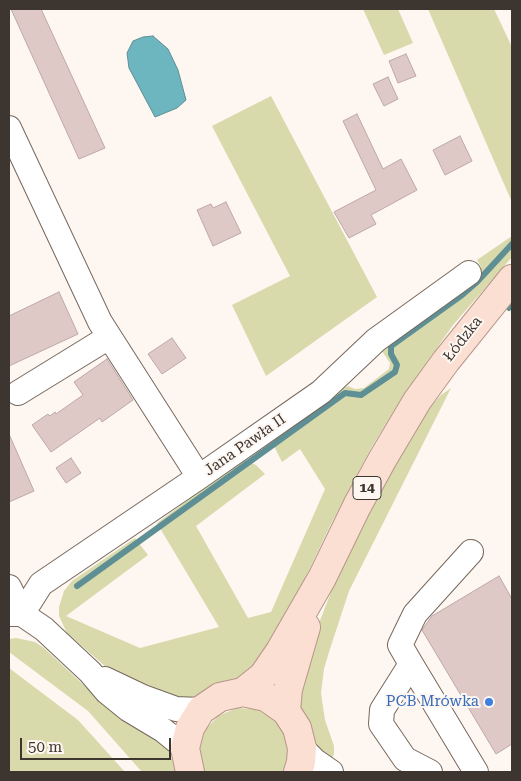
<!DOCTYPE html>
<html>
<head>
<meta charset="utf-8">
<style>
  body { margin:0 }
  #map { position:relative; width:521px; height:781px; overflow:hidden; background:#fdf6f1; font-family:"Roboto Serif",serif }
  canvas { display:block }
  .frame { position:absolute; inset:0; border:10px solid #3c3530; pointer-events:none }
  .scale { position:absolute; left:20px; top:738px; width:151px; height:22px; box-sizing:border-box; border:2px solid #3c3530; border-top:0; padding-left:6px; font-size:15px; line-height:18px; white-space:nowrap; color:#3c3530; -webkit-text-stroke:4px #fdf6f1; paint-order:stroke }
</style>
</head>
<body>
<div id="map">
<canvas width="521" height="781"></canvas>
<div class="frame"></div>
<div class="scale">50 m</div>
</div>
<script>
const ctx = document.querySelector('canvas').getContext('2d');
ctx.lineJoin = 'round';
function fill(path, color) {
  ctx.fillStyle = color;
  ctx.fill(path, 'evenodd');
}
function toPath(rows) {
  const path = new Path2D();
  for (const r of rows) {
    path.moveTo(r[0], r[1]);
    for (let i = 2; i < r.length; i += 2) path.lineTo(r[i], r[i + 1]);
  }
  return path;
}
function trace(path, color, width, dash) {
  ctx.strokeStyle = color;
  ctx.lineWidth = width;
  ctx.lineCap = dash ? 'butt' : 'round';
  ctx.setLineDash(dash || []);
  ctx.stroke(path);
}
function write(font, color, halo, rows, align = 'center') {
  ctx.font = font + ' "Roboto Serif",serif';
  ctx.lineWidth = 4;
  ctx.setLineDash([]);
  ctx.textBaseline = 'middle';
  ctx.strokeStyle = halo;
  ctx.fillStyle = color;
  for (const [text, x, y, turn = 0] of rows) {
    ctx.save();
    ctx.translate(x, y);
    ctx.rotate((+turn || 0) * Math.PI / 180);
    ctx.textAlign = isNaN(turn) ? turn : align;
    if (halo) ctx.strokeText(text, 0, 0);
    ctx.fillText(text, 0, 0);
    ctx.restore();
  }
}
fill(toPath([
  [363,9,398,9,413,43,384,55],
  [428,9,494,9,512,47,512,199,511,200],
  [271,96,377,297,266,376,232,305,290,276,212,126],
  [512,236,512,257,453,325,403,396,371,448,330,526,273,645,251,675,193,699,183,701,129,681,106,667,67,633,59,616,59,607,64,591,72,581,135,538,148,555,66,616,140,648,219,627,157,523,243,459,256,465,265,474,196,526,248,618,271,612,325,489,300,449,282,462,273,444,274,437,341,389,348,386,355,389,364,388,389,369,390,363,380,348,477,275,481,267,477,260],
  [451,388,349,591,329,652,324,669,321,693,325,720,334,746,334,754,330,763,317,749,298,701,304,661,337,577,380,489,430,407,441,395],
  [16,638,35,642,44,648,88,689,168,747,176,772,142,772,88,711,9,652,9,639],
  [9,668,78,720,125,772,10,772,9,770],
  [237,708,256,709,274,719,285,735,288,754,283,772,206,772,203,769,200,749,205,730,218,716]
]), '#d8daac');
const water = toPath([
  [153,36,168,49,178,70,186,100,177,108,155,117,129,68,127,53,133,41,143,37,153,36]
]);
fill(water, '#6db5bf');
trace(water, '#5e8f94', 1);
trace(toPath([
  [509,308,512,305],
  [77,586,345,393,361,395,395,372,397,365,391,354,391,346,462,295,477,282,512,244]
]), '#5e8f94', 6);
const building = toPath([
  [11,9,41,9,105,148,79,159,11,9],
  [406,54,416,76,398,83,389,61,406,54],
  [388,77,398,99,384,106,373,84,388,77],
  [357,114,383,169,401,159,417,190,371,215,376,224,349,238,334,212,376,190,343,121,357,114],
  [460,136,472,161,445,175,433,150,460,136],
  [226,202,241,233,213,246,197,210,211,204,213,208,226,202],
  [59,292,78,334,9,366,9,316,59,292],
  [172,338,186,358,162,374,148,354,172,338],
  [107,359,133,400,102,422,100,418,51,452,32,425,48,414,50,416,55,412,56,414,83,395,74,382,107,359],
  [9,434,34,491,9,502,9,434],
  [71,458,81,473,66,483,56,468,71,458],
  [499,576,512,599,512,744,496,754,422,630,432,616,499,576]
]);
fill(building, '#dec9c7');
trace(building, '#bda8a6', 1);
const minor = toPath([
  [9,128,100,322,199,477],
  [18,393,109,337],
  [9,587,22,614],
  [9,614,22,614,44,629,90,672,107,692,128,709,163,730,185,748],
  [22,614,41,584,199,477,321,392,376,340,469,273],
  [411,664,400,645,415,614,471,552],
  [105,679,143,697,176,709,201,710],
  [302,748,315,761,331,772],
  [430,772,405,759,381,724,382,710,411,664,476,772]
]);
const major = toPath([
  [243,692,263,676,280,651,322,578,357,506,382,460,417,401,446,361,512,279],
  [286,711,288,689,306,627],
  [190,772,185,748,190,728,201,710,220,697,243,692,266,697,286,711,297,728,302,748,301,762,298,772]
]);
trace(minor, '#76685d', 26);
trace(major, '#b79587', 30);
trace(minor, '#fff', 24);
trace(major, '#fbdfd3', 28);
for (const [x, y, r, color] of [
  [489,702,5,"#3f7fe0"]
]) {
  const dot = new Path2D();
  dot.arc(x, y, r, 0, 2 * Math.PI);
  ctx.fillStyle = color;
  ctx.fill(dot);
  trace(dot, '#fdf6f1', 2);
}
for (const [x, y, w] of [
  [367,488,28]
]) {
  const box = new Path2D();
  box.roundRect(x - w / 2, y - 11.5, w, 23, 4);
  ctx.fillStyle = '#fdf6f1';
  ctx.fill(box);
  trace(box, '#3c3530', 1);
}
write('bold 14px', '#3c3530', null, [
  ["14",367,488]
]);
write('15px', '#3c3530', '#fdf6f1', [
  ["Łódzka",463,339,-52],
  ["Jana Pawła II",245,445,-35]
]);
write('15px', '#366cbe', '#fdf6f1', [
  ["PCB Mrówka",479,702]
], 'right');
</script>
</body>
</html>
